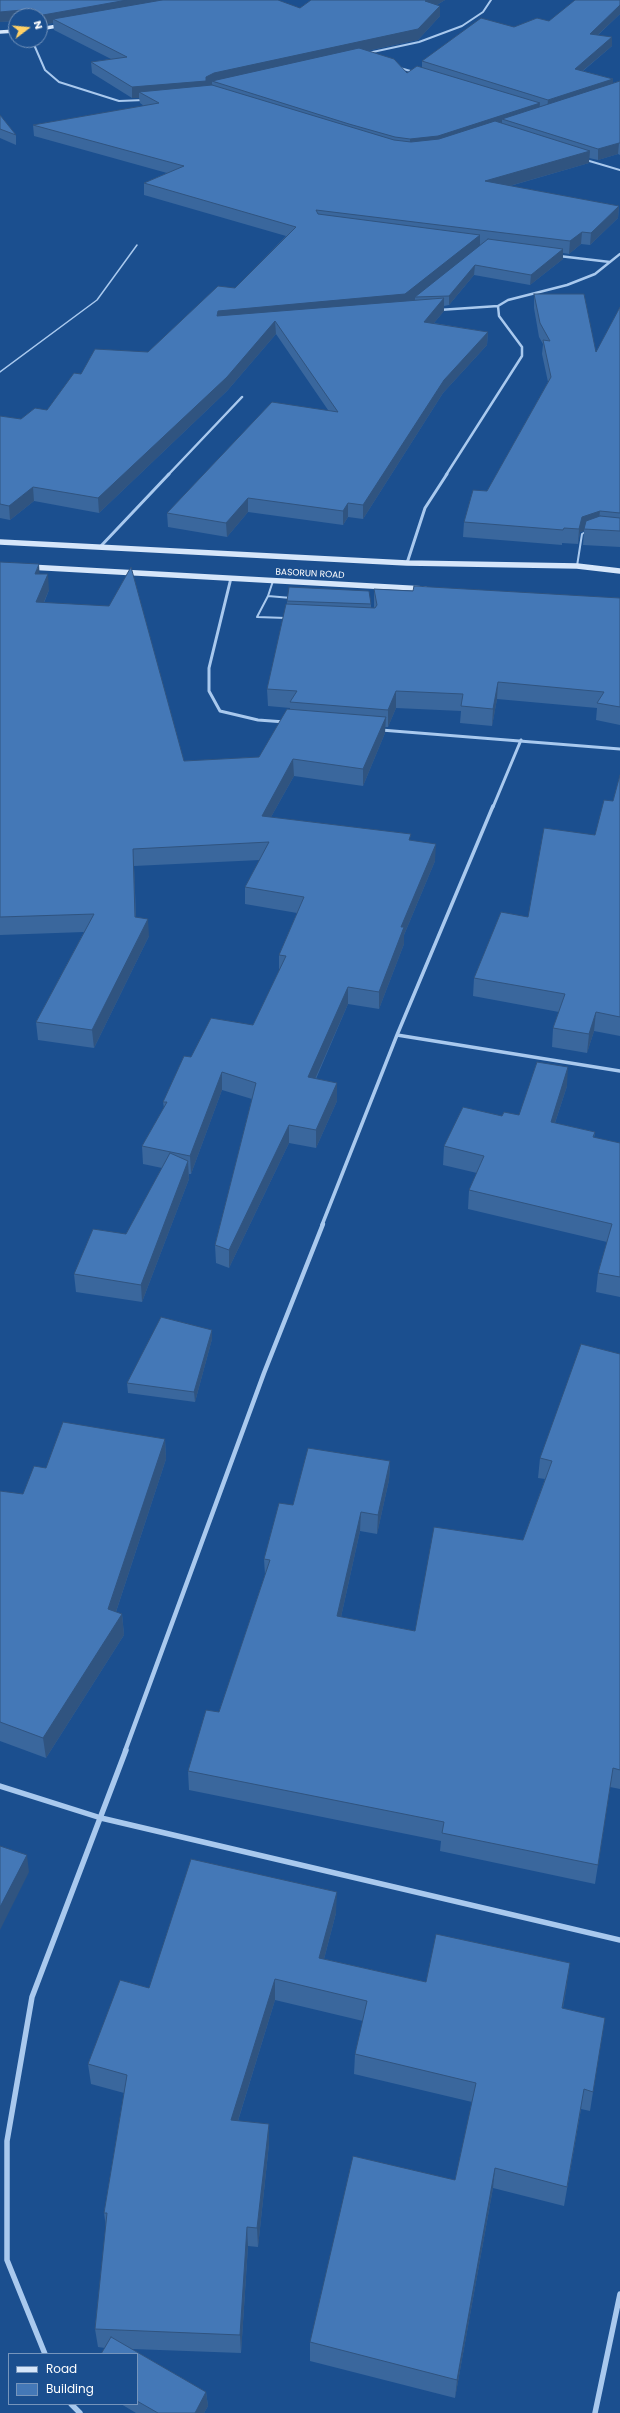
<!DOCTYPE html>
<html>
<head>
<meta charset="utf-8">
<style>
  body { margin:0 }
  #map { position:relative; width:620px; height:2413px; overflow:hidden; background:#1b4f8f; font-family:Poppins,sans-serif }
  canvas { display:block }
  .legend { position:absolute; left:8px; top:2353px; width:130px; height:52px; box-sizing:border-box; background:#1b4f8f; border:1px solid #7695bc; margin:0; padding:5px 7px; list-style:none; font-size:12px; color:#fff }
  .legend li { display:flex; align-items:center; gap:8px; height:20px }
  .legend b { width:20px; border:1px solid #7695bc }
  .north { position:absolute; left:8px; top:8px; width:40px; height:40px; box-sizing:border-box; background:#1b4f8f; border:1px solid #7695bc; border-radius:50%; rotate:74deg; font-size:11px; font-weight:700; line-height:16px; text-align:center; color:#fff }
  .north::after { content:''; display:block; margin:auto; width:14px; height:18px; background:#ffd166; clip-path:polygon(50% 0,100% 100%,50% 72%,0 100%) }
</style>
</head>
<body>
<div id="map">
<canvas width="620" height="2413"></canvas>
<ul class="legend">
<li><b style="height:5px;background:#d6e6fa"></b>Road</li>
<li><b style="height:11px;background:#4478b7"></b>Building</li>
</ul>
<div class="north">N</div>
</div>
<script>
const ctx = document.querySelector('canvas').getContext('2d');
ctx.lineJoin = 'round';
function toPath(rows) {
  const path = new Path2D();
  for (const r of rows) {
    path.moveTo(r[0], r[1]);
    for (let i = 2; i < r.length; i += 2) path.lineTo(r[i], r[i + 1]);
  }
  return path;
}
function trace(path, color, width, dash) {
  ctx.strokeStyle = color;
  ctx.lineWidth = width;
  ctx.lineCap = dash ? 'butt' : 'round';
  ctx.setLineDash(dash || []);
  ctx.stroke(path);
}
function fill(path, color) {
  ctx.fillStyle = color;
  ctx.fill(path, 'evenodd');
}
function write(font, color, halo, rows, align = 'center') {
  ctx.font = font + ' Poppins,sans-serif';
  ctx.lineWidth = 3;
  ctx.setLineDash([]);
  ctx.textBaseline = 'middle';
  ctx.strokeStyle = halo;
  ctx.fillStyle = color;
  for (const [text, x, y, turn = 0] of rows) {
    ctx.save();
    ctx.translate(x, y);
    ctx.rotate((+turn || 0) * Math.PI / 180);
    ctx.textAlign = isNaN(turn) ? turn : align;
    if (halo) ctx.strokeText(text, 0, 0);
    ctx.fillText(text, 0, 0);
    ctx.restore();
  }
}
trace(toPath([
  [0,372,97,300,137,245]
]), '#a9c9ee', 1.5);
trace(toPath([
  [577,566,582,534,587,531],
  [273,581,268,596,291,598],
  [268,596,257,617,286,618]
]), '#a9c9ee', 2);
trace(toPath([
  [32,40,45,70,59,82,119,101,144,100],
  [368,53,419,42,462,26,483,12,491,0],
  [400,68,414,72],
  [586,160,620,170]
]), '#a9c9ee', 2);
trace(toPath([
  [559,256,610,262],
  [439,310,498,306],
  [168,475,242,397],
  [446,475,522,356,522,347,499,316,498,306,508,300,567,285,595,274,620,254]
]), '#a9c9ee', 2.5);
trace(toPath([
  [100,547,169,474],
  [407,563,425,508,447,474],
  [231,578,209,668,209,691,220,711,258,720,285,722],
  [381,730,620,749],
  [493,807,521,740]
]), '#a9c9ee', 3);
trace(toPath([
  [397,1035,620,1071],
  [322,1225,397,1035,493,806]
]), '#a9c9ee', 3.5);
trace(toPath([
  [125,1751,264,1373,323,1224]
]), '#a9c9ee', 4.5);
trace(toPath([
  [0,1786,101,1818,620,1940],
  [45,2354,7,2260,7,2141,32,1997,126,1750],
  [71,2404,80,2413],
  [595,2413,620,2294]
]), '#a9c9ee', 5.5);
trace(toPath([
  [40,29,63,25],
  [0,32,16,31]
]), '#d6e6fa', 3.5);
trace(toPath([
  [0,542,407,563,577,566,620,571],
  [29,567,425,589]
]), '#d6e6fa', 5.5);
fill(toPath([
  [0,0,300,8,311,0,445,0,437,5,440,16,418,40,367,51,407,73,422,67,422,61,514,27,549,21,620,0,620,14,598,35,612,46,583,71,613,79,613,83,620,81,620,155,618,154,598,160,589,158,589,163,510,186,619,206,618,218,590,245,581,244,569,254,563,253,563,259,530,285,474,275,449,305,444,306,444,311,434,323,488,332,487,345,443,393,363,519,348,517,343,525,248,512,227,537,168,527,167,513,328,410,276,334,227,391,99,513,34,501,10,520,0,518,0,416,21,419,47,410,81,374,148,352,235,288,286,236,144,195,144,183,167,173,34,136,33,125,144,106,140,103,139,98,132,98,92,73,91,62,111,59,54,30,53,23,44,25,40,23,40,16,16,16,16,21,0,22],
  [0,115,16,135,16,145,0,138],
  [534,294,596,352,620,307,620,547,583,545,584,531,580,532,578,544,562,543,562,545,463,537,464,522,487,491,548,382,542,354,543,344,539,337,534,308],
  [0,562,39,574,49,590,44,603,184,761,259,757,290,709,290,708,268,706,267,689,287,604,287,601,371,604,371,608,374,608,374,589,620,598,620,725,596,720,597,708,497,699,492,726,460,723,461,711,396,708,388,727,385,727,385,733,363,786,294,776,271,817,411,840,435,861,404,935,404,944,379,1009,348,1004,316,1079,337,1083,337,1101,316,1148,289,1143,229,1268,216,1263,215,1245,252,1099,222,1090,191,1174,189,1174,189,1179,142,1302,76,1292,74,1274,126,1234,162,1168,143,1164,142,1146,164,1108,163,1102,191,1057,253,1025,279,971,279,955,297,913,245,904,245,887,260,860,134,866,136,917,149,936,94,1048,38,1040,36,1022,84,932,0,935],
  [620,775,620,1036,594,1031,587,1053,552,1047,553,1028,559,1012,473,996,474,978,528,917,595,835,613,801],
  [567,1086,555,1123,595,1132,594,1138,620,1143,620,1297,596,1292,598,1273,607,1242,468,1209,469,1190,477,1173,443,1165,444,1146,502,1116,519,1115],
  [212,1330,212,1339,195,1402,128,1393,127,1383],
  [620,1354,620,1789,610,1787,595,1884,440,1851,441,1841,189,1790,188,1771,219,1712,265,1575,264,1559,293,1505,390,1461,389,1480,377,1534,360,1531,341,1617,415,1631,523,1540,545,1479,538,1478,540,1458],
  [165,1439,166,1459,116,1612,122,1614,124,1635,46,1758,0,1741,0,1491,23,1494,46,1468],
  [336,1913,324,1959,426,1982,567,1984,563,2008,593,2092,590,2111,581,2109,564,2206,493,2188,455,2398,310,2361,310,2342,455,2180,472,2102,354,2074,355,2054,363,2021,275,2000,238,2121,269,2124,269,2144,258,2247,248,2246,241,2353,132,2349,206,2392,208,2406,204,2413,136,2413,121,2404,137,2404,137,2354,105,2348,98,2347,95,2329,106,2227,104,2213,124,2093,91,2084,88,2064,149,1988]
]), '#3a679d');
fill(toPath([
  [127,0,186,0,53,19,53,23,44,25,43,15],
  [427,0,445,0,425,12,425,1],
  [620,5,620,14,589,43,590,34],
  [440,6,440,16,418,40,217,83,212,81,212,85,206,88,139,92,139,98,132,98,132,87,206,77,214,73],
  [33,9,34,16,16,16,16,21,0,22,0,12],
  [612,37,612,46,574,78,575,69],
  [613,79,613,89,547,110,548,100],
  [540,103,539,113,502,119,502,125,410,148,410,139],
  [619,143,618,154,598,160,598,149],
  [590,151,589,163,485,193,485,181],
  [619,206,618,218,590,245,591,233],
  [582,232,581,244,569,254,570,241],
  [480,235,480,248,415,297,415,300,405,307,219,324,217,316,218,311],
  [563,249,563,259,530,285,531,275],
  [475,265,474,275,449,305,449,296],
  [444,298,444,311,424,335,424,322],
  [275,321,276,334,227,391,99,513,98,498],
  [488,332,487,345,443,393,363,519,363,505,444,380],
  [33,487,34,501,10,520,9,506],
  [248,498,248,512,227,537,226,523],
  [348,503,348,517,343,525,343,511],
  [600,511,598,527,584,529,584,531,580,532,578,544,579,529,582,517],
  [39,564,40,580,35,574],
  [48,574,49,590,37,618,36,602],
  [498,682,497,699,492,726,493,709],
  [396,691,396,708,388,727,388,710],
  [386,717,385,733,363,786,363,769],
  [293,759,294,776,262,833,262,816],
  [436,844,435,861,404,935,404,944,379,1009,379,992,401,927],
  [133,849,134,866,136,934,135,917],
  [148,919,149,936,94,1048,92,1030],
  [348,987,348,1004,308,1095,308,1077],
  [596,1012,594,1031,587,1053,589,1034],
  [568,1067,567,1086,549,1141,551,1122],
  [222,1072,222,1090,191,1174,190,1156],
  [337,1083,337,1101,316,1148,316,1130],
  [289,1125,289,1143,229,1268,229,1250],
  [188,1161,189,1179,142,1302,141,1285],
  [212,1330,212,1339,195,1402,194,1392],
  [165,1439,166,1459,110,1630,108,1609],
  [390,1461,389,1480,377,1534,378,1515],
  [361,1512,360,1531,337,1635,337,1616],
  [122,1614,124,1635,46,1758,43,1738],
  [27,1855,29,1872,0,1930,0,1907],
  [337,1892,336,1913,319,1978,319,1958],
  [570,1963,567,1984,559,2029,562,2008],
  [275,1979,275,2000,232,2140,231,2120],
  [269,2124,269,2144,258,2247,257,2228],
  [495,2168,493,2188,455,2398,457,2380],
  [247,2227,248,2246,241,2353,240,2335],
  [206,2392,208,2406,204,2413,195,2413]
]), '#305480');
const building = toPath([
  [0,0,127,0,43,15,33,9,0,12,0,0],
  [162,0,278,0,300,8,311,0,427,0,425,1,440,6,418,29,214,73,206,77,206,81,132,87,91,62,127,57,53,19,162,0],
  [575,0,620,0,620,5,590,34,612,37,575,69,613,79,548,100,422,61,481,18,514,27,537,18,549,21,575,0],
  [359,48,394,59,407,73,417,66,540,103,438,136,410,139,395,137,349,124,212,81,359,48],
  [620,81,620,143,619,143,598,149,502,119,620,81],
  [212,85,394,140,411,142,439,139,495,121,590,151,485,181,619,206,591,233,582,232,570,241,316,210,318,214,480,235,405,294,218,311,217,316,444,298,424,322,488,332,444,380,363,505,348,503,343,511,248,498,226,523,167,513,272,402,338,412,275,321,227,377,98,498,33,487,9,506,0,504,0,416,21,419,35,408,47,410,74,373,81,374,95,349,148,352,218,286,235,288,296,227,144,183,184,166,33,125,159,103,139,92,212,85],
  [0,115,16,135,0,129,0,115],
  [488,239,563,249,531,275,475,265,449,296,415,297,488,239],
  [534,294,584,294,596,352,620,307,620,513,600,511,582,517,579,529,564,528,563,530,464,522,473,490,487,491,551,377,543,340,550,341,540,323,534,294],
  [600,516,620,518,620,531,584,529,586,521,600,516],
  [0,562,39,564,35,574,48,574,36,602,109,606,131,567,184,761,259,757,287,709,386,717,363,769,293,759,262,816,411,834,409,840,436,844,401,927,404,927,379,992,348,987,308,1077,337,1083,316,1130,289,1125,229,1250,215,1245,256,1083,222,1072,190,1156,142,1146,167,1102,163,1102,184,1056,191,1057,211,1018,253,1025,286,956,279,955,304,897,245,887,269,842,133,849,135,917,148,919,92,1030,36,1022,94,914,0,917,0,562],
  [414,586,620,598,620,707,597,703,604,692,498,682,493,709,461,706,463,694,396,691,388,710,290,702,297,691,267,689,286,604,375,608,377,605,374,589,413,591,414,586],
  [289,587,369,591,371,604,287,601,289,587],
  [620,775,620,1017,596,1012,589,1034,553,1028,565,994,474,978,501,912,528,917,544,828,595,835,604,800,613,801,620,775],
  [537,1062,568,1067,551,1122,595,1132,593,1137,620,1143,620,1277,598,1273,612,1224,469,1190,484,1156,444,1146,463,1107,502,1116,504,1112,519,1115,537,1062],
  [170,1153,188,1161,141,1285,74,1274,93,1229,126,1234,170,1153],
  [161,1317,212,1330,194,1392,127,1383,161,1317],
  [581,1344,620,1354,620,1770,613,1768,598,1865,442,1833,444,1822,188,1771,206,1710,219,1712,270,1560,264,1559,279,1503,293,1505,308,1448,390,1461,378,1515,361,1512,337,1616,415,1631,434,1527,523,1540,552,1461,540,1458,581,1344],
  [63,1422,165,1439,108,1609,122,1614,43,1738,0,1722,0,1491,23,1494,34,1466,46,1468,63,1422],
  [0,1846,27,1855,0,1907,0,1846],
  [191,1859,337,1892,319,1958,426,1982,436,1934,570,1963,562,2008,605,2018,593,2092,584,2089,567,2187,495,2168,457,2380,310,2342,353,2156,455,2180,476,2083,355,2054,367,2001,275,1979,231,2120,269,2124,257,2228,247,2227,240,2335,95,2329,107,2213,104,2213,127,2075,88,2064,120,1980,149,1988,191,1859],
  [111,2337,206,2392,195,2413,158,2413,137,2401,137,2354,101,2354,111,2337]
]);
fill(building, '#4478b7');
trace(building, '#305480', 1);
write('9px', '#fff', '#1b4f8f', [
  ["BASORUN ROAD",310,574,3]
]);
</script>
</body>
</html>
